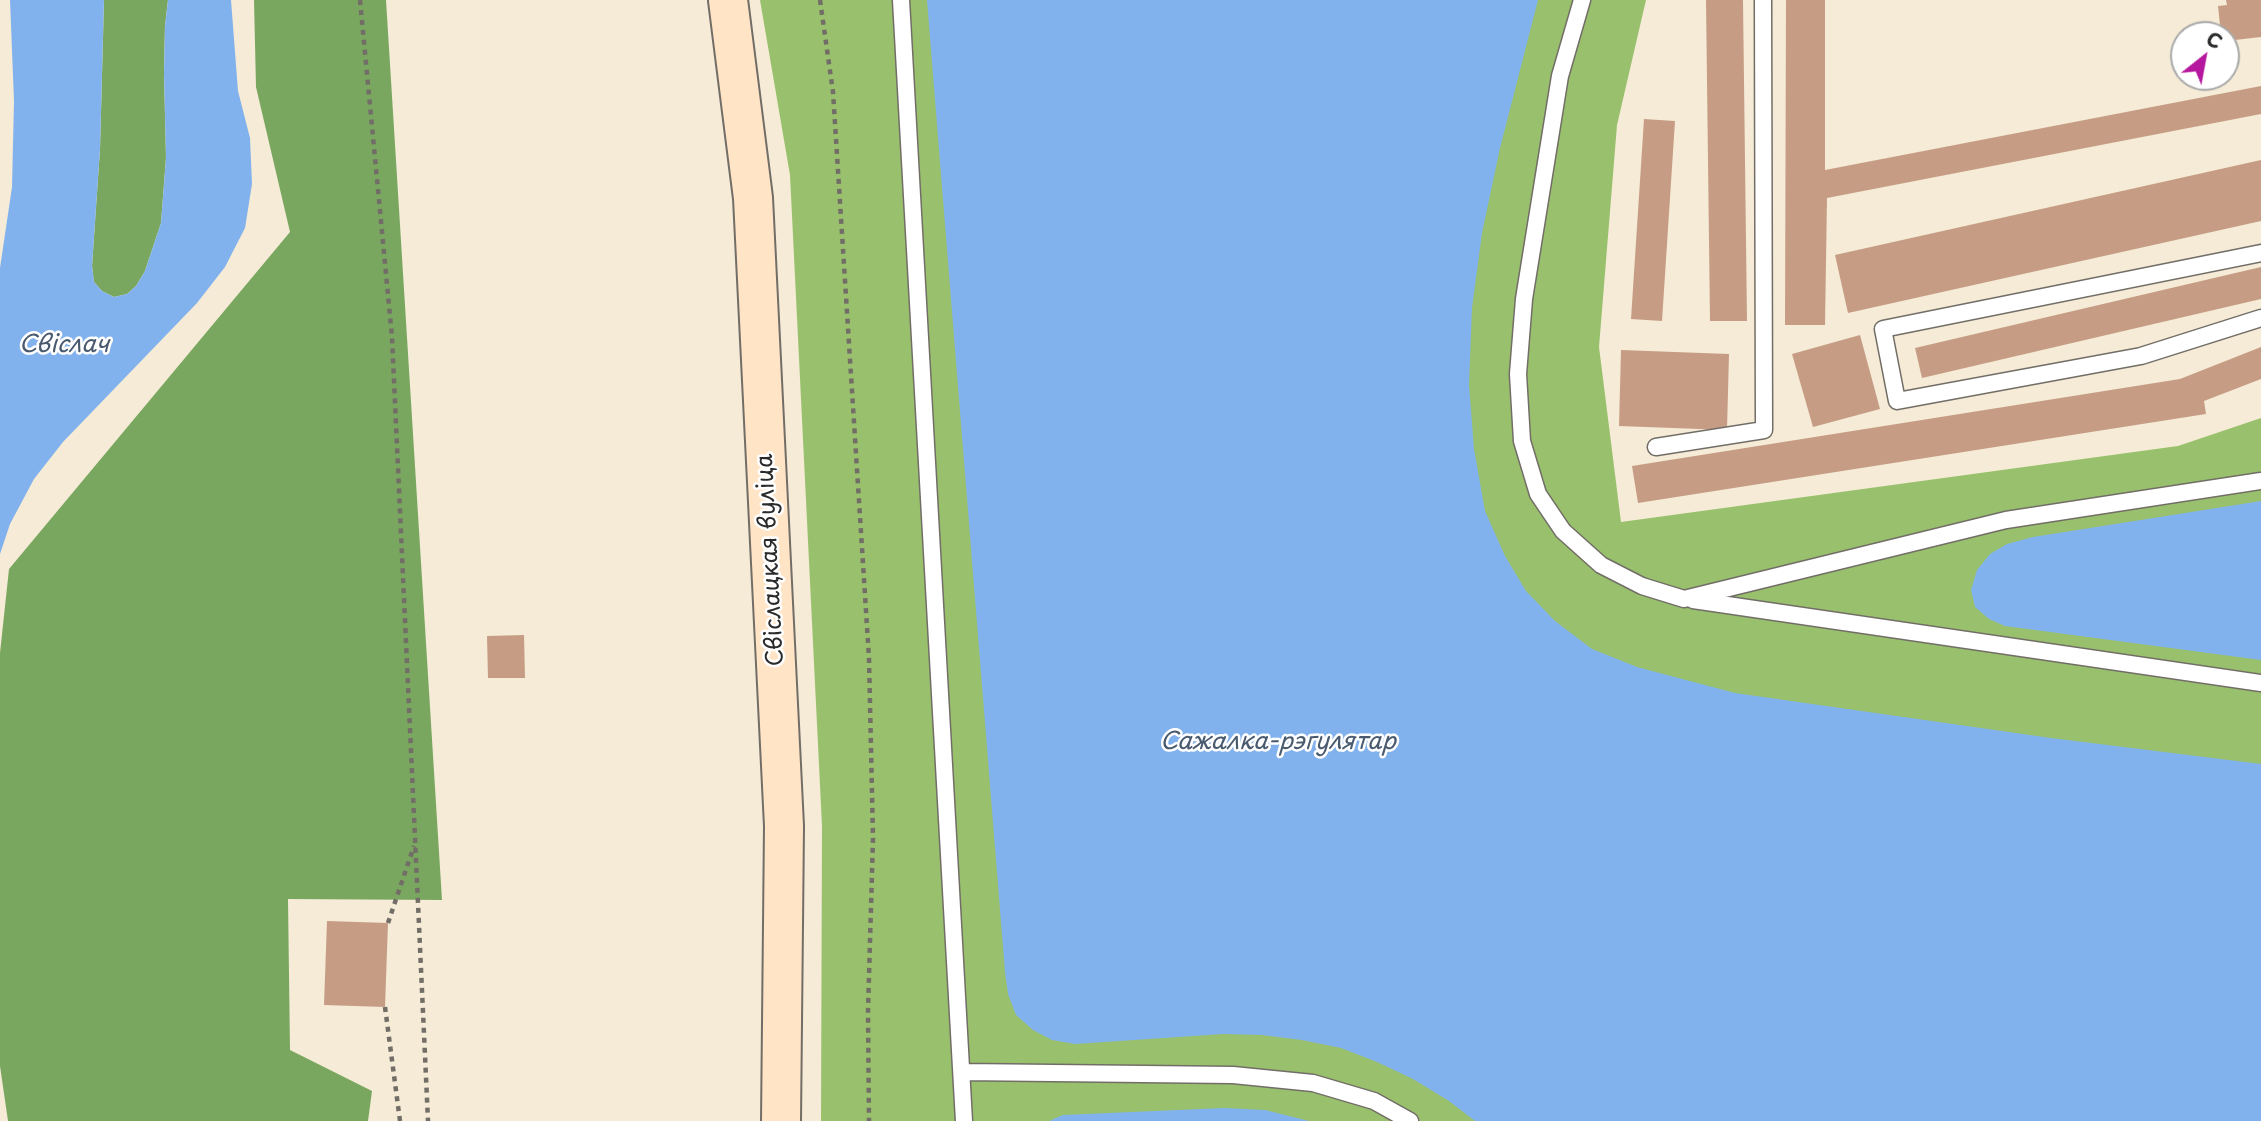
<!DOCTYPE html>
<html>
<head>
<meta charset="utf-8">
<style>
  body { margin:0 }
  #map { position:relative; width:2261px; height:1121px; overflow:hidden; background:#f5ebd6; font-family:"Playpen Sans",sans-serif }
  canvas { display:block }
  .north { position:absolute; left:2170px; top:21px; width:70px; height:70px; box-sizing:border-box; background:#fff; border:2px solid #aaa; border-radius:50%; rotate:31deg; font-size:19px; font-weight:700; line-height:28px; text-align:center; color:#2b2b2b }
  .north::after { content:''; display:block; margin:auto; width:24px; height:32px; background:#b5179e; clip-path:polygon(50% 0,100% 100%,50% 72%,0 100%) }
</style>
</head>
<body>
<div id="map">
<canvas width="2261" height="1121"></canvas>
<div class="north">С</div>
</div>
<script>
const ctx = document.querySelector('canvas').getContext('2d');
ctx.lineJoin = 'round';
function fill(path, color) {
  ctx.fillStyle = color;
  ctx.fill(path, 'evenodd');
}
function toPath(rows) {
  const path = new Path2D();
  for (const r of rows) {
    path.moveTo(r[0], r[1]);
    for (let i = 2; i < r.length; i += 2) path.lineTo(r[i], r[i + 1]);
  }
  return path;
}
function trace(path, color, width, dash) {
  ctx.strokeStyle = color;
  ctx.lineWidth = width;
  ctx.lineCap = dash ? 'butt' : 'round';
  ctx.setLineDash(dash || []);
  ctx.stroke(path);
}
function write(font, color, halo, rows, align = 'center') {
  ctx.font = font + ' "Playpen Sans",sans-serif';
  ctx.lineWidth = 5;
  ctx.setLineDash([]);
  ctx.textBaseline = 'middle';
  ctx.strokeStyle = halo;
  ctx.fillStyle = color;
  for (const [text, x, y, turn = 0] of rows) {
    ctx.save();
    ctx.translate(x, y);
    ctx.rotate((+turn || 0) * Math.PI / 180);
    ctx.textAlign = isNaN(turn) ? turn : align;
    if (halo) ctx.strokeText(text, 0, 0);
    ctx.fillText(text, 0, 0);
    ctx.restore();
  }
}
fill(toPath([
  [760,0,1646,0,1617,125,1599,347,1621,522,2178,446,2261,418,2261,1121,821,1121,822,826,790,175]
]), '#99c16d');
fill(toPath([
  [104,0,168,0,165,26,164,73,166,158,161,223,145,271,136,286,127,294,114,297,102,291,94,282,92,266,100,149],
  [254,0,386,0,442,900,288,899,290,1050,372,1091,368,1121,8,1121,0,1066,0,653,9,569,290,232,256,87]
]), '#7aa760');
fill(toPath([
  [10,0,104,0,100,149,92,266,94,282,102,291,114,297,127,294,136,286,145,271,161,223,166,158,164,73,165,26,168,0,231,0,238,91,250,138,252,184,245,228,225,267,197,303,63,442,34,479,10,524,0,554,0,268,12,187,14,101],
  [927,0,1538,0,1500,148,1482,233,1472,308,1469,385,1474,449,1485,511,1505,556,1526,591,1555,621,1592,649,1637,667,1735,693,2051,738,2261,764,2261,1121,1475,1121,1449,1101,1413,1079,1377,1062,1341,1048,1302,1040,1262,1035,1223,1034,1075,1044,1052,1040,1033,1030,1016,1015,1008,994,1005,972],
  [2261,501,2261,660,2005,626,1989,619,1975,607,1971,590,1977,570,1990,554,2007,544,2033,537],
  [1224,1108,1265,1110,1309,1121,1049,1121,1063,1115]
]), '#82b2ed');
fill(toPath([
  [1706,0,1743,0,1747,321,1710,321],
  [1786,0,1825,0,1825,170,2261,86,2261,114,1827,198,1825,325,1785,325],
  [2226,0,2261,0,2261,37,2226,41,2226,35,2221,35,2218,6,2227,5],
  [1644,119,1675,121,1662,321,1631,319],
  [2261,160,2261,221,1848,313,1835,255],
  [2261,267,2261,299,1922,378,1915,348],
  [1860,335,1880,409,1813,427,1792,354],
  [2261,347,2261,379,2204,401,2206,414,1638,503,1632,466,2180,379],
  [1621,350,1729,354,1727,430,1619,426],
  [524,635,525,678,488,678,487,636],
  [327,921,388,923,385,1007,324,1005]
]), '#c69d84');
const service = toPath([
  [901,0,964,1121],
  [1582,0,1560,76,1524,299,1518,374,1522,441,1538,494,1563,531,1601,565,1642,586,1684,599,2006,520,2261,481],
  [2261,253,1883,329,1897,401,2141,356,2261,318],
  [1656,447,1764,430,1763,0],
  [1693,600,2261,683],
  [963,1072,1233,1075,1313,1083,1374,1101,1410,1121]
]);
const secondary = toPath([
  [728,0,753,198,784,826,781,1121]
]);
trace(service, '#726e67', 19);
trace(secondary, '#726e67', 42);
trace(toPath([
  [360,0,392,337,428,1121],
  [820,0,833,92,869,658,873,838,868,1011,869,1121],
  [388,923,414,846],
  [385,1007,400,1121]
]), '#726e67', 4.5, [5, 5]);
trace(service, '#fff', 16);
trace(secondary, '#ffe4c6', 38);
write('23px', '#2b2b2b', '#fff', [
  ["Свіслацкая вуліца",771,560,-93]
]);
write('italic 24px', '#495a6f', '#fff', [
  ["Свіслач",64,345],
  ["Сажалка-рэгулятар",1278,742]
]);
</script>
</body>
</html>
